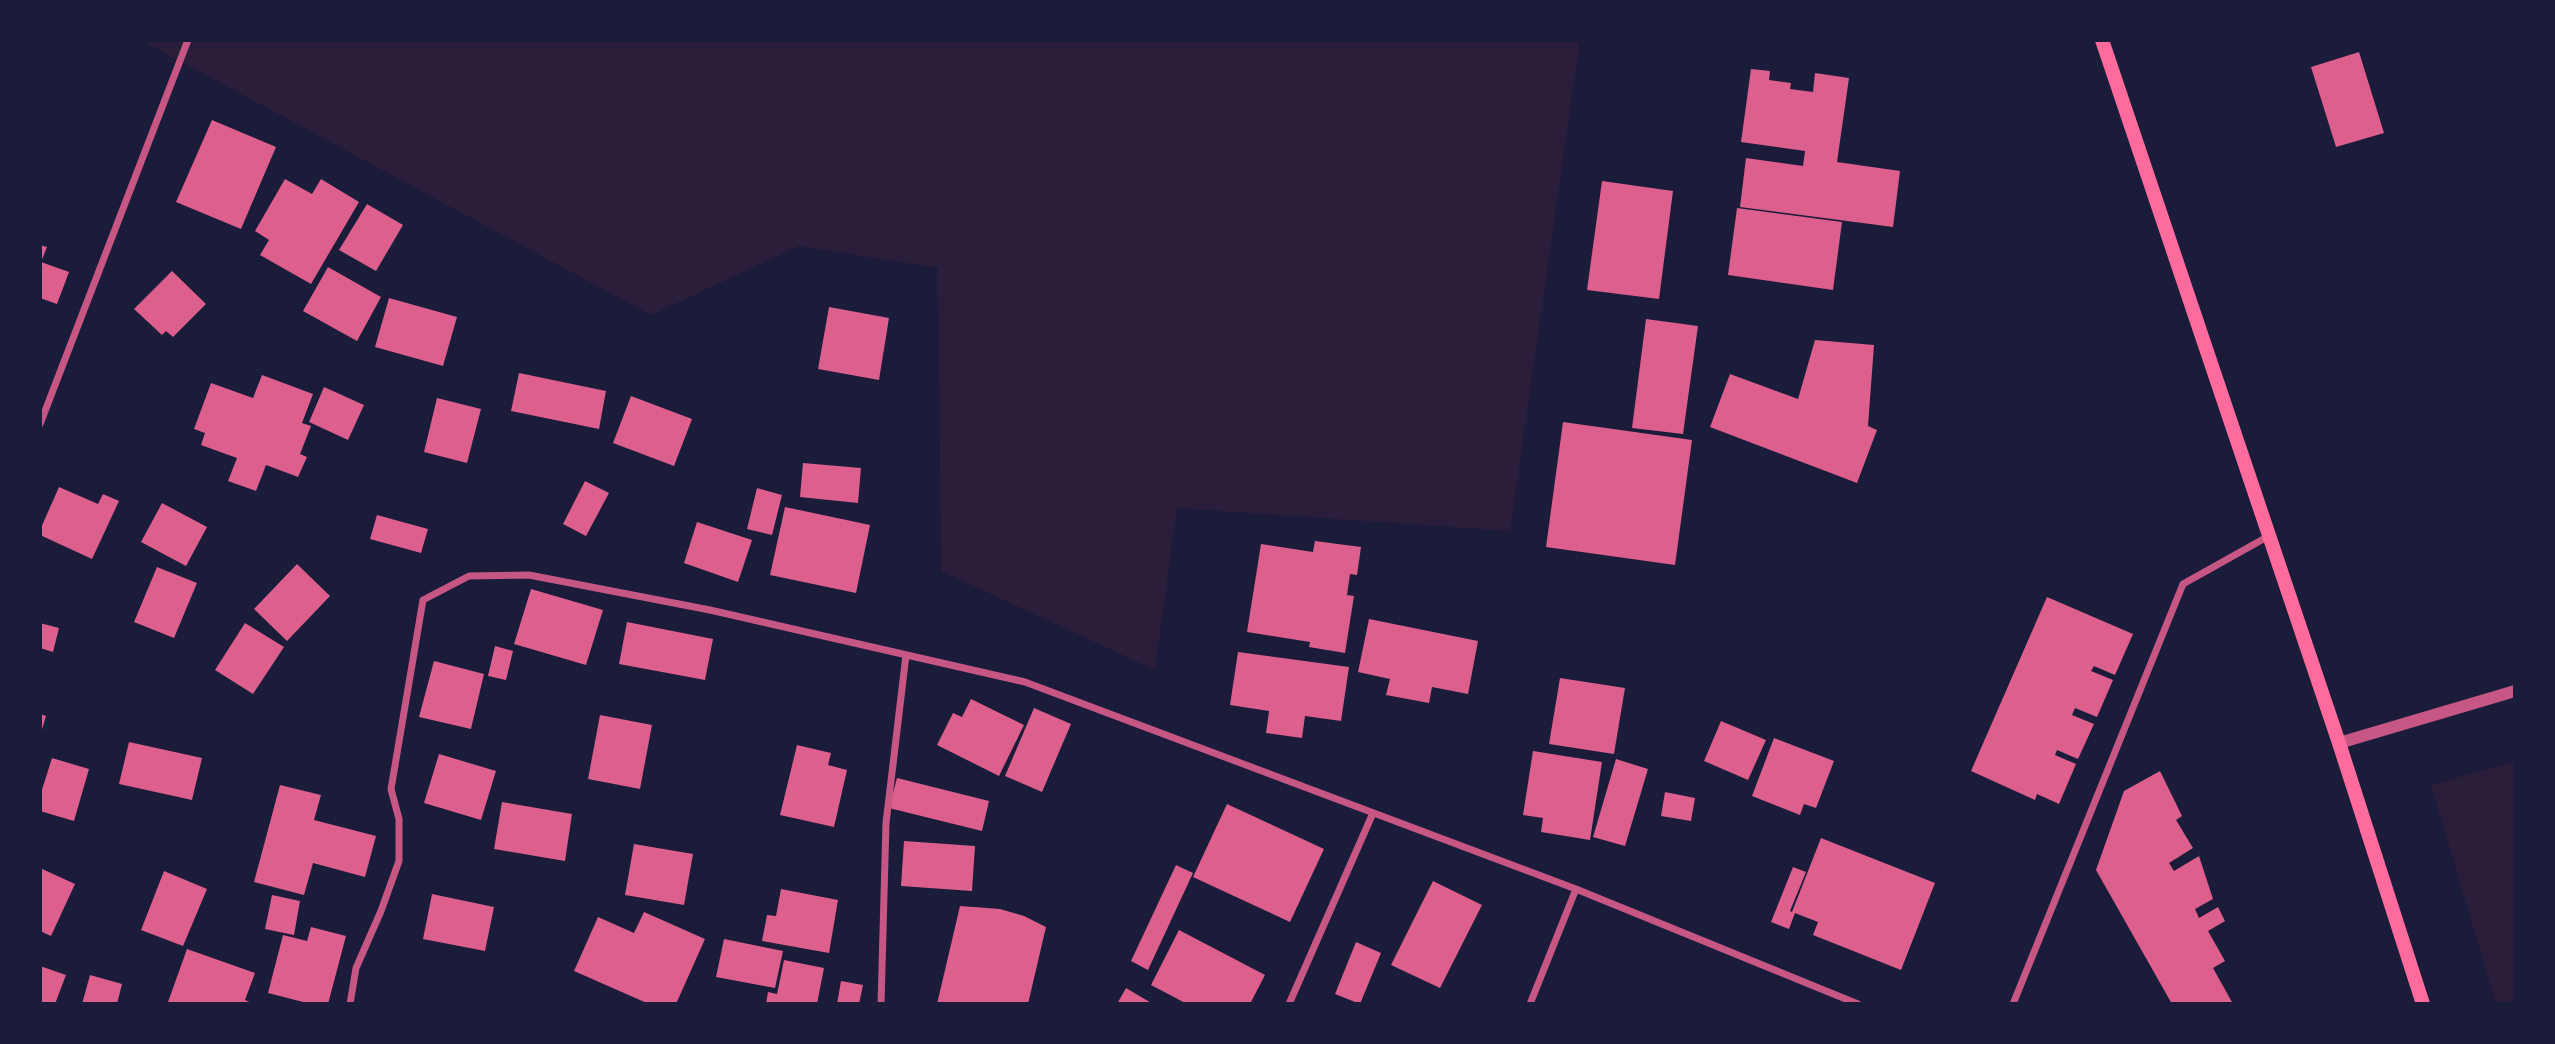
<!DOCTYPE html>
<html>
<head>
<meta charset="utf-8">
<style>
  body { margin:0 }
  #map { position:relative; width:2555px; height:1044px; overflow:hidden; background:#1b1b3a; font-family:"PT Sans Narrow",sans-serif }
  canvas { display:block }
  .frame { position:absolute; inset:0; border:42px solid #1b1b3a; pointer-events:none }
</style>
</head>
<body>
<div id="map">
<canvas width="2555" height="1044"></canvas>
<div class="frame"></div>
</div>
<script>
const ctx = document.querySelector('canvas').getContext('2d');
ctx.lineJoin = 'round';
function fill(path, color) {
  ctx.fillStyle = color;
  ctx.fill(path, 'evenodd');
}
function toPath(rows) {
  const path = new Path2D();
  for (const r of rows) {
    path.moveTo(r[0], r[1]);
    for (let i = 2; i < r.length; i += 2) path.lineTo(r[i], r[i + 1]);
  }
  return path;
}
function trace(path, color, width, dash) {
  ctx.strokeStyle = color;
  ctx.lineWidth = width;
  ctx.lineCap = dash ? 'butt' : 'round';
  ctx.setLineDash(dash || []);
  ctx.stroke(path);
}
fill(toPath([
  [141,40,1580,40,1510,531,1177,508,1155,670,941,571,938,268,799,246,651,315],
  [2515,761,2515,1004,2496,1004,2431,785]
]), '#2a1e3b');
fill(toPath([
  [2359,52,2384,133,2336,147,2311,67],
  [1751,69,1770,71,1769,80,1791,83,1790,89,1813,92,1815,73,1849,78,1837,162,1900,171,1893,227,1740,207,1746,158,1803,166,1805,151,1741,142],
  [212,120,276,147,241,229,176,202],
  [285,179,312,194,321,179,359,202,311,284,260,255,269,240,255,231],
  [1602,181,1673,191,1659,299,1587,290],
  [367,204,403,225,376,271,339,250],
  [1737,208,1842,222,1833,290,1728,275],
  [40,245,47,247,41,262,69,272,57,304,40,298],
  [328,267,381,297,357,341,303,311],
  [172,271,206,304,173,337,166,331,162,335,134,309],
  [389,298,457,317,443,366,375,347],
  [829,307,889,318,879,380,818,369],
  [1646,319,1698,326,1683,434,1632,428],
  [1815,340,1874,345,1868,426,1877,430,1857,483,1710,427,1730,374,1798,399],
  [519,373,606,391,599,429,511,411],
  [262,375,313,394,302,423,311,426,300,454,307,457,298,477,266,465,256,491,228,481,237,458,201,445,205,433,194,429,211,383,253,398],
  [324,387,364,405,348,440,309,422],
  [631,396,692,419,674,466,613,443],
  [437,398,481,409,467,463,424,452],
  [1563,422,1692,440,1675,565,1546,547],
  [803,463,861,468,858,503,800,497],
  [585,481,609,493,586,536,563,524],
  [59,487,98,504,103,494,119,501,92,559,40,535,40,530],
  [757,488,782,495,772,535,747,529],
  [162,503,207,527,186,566,141,542],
  [785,507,870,525,856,593,770,575],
  [377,515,428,529,421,553,370,539],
  [697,522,752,540,738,582,684,563],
  [1315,541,1361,547,1357,575,1350,574,1347,595,1354,596,1345,653,1309,647,1310,642,1247,632,1261,544,1313,552],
  [297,564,330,596,287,641,254,609],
  [157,567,197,583,174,638,134,622],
  [531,589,603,610,586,665,514,644],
  [2047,597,2133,634,2115,675,2094,666,2091,671,2113,680,2097,717,2075,708,2072,715,2094,724,2078,759,2057,750,2055,755,2076,764,2059,804,2037,794,2035,800,1971,771],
  [1369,619,1478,641,1468,694,1432,687,1429,703,1386,695,1390,679,1358,672],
  [627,622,713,639,705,680,619,664],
  [40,623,59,628,53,652,40,648],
  [245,623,284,647,253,694,215,670],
  [495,646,513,651,506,680,488,676],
  [1238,652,1349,667,1341,721,1305,716,1302,738,1266,733,1269,711,1230,705],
  [434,661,484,674,471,729,419,717],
  [1560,678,1625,688,1614,754,1549,744],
  [971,699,1024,725,999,776,937,745,953,713,962,717],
  [1034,708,1071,724,1042,792,1005,776],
  [40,714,46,716,41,733,40,732],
  [600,715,652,725,640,789,588,779],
  [1721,721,1766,740,1748,780,1704,761],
  [1774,738,1834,761,1816,808,1804,804,1800,815,1752,796],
  [129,742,202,758,192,800,119,784],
  [797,745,831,753,828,765,847,770,834,827,780,815],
  [1533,751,1602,762,1590,840,1541,832,1543,818,1523,815],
  [439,754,496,771,481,820,424,803],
  [52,758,89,769,74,821,40,811,40,796],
  [1616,759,1648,769,1625,846,1593,837],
  [2160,771,2182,816,2176,820,2193,848,2169,863,2174,871,2199,856,2213,899,2195,909,2199,918,2218,907,2225,921,2208,931,2225,961,2213,968,2233,1004,2172,1004,2096,870,2124,791],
  [897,778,989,801,982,831,889,808],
  [280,785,321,795,314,820,376,836,365,877,313,863,304,895,254,882],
  [1665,792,1695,798,1691,821,1661,816],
  [502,802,572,814,565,861,494,849],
  [1227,804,1324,849,1290,922,1193,877],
  [1821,838,1935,883,1901,970,1813,935,1818,922,1795,913,1789,929,1771,922,1793,867,1806,872,1790,911,1792,912],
  [904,841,975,846,972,891,901,886],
  [634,844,693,854,684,905,625,895],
  [1176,865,1193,873,1148,970,1131,961],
  [40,868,75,884,51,936,40,931],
  [164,871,207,889,183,946,141,930],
  [1433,881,1482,905,1440,988,1391,965],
  [781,889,838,900,829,953,762,941,767,915,776,916],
  [432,894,494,907,485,951,423,939],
  [272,895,300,901,294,935,265,929],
  [960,906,1000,909,1024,916,1046,927,1028,1004,937,1004],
  [644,912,705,939,676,1004,649,1004,574,971,598,917,634,933],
  [311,927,346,936,328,1004,311,1004,268,993,283,935,307,941],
  [1179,930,1265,975,1250,1004,1187,1004,1151,985],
  [724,939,783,951,775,988,716,977],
  [1356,942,1381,953,1360,1004,1335,994],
  [187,949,255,973,245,1000,254,1004,168,1002],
  [784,960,824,968,817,1004,766,1004,768,992,777,994],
  [40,966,66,975,55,1004,40,1004],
  [90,975,122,984,117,1004,82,1004],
  [841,981,863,985,859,1004,837,1004],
  [1126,988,1153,1004,1117,1004]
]), '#dd5f8e');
trace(toPath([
  [40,424,188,40],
  [350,1004,356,968,381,911,399,861,399,819,391,789,423,600,469,576,529,575,710,610,1025,682,1576,889,1858,1004],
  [881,1004,886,823,906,655],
  [1289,1004,1373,813],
  [1530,1004,1576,889],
  [2013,1004,2183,584,2267,537]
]), '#c65784', 7);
trace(toPath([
  [2339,743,2515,691]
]), '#c65784', 12);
trace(toPath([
  [2102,40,2339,743,2423,1004]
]), '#ff6b9d', 14);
</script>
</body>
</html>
